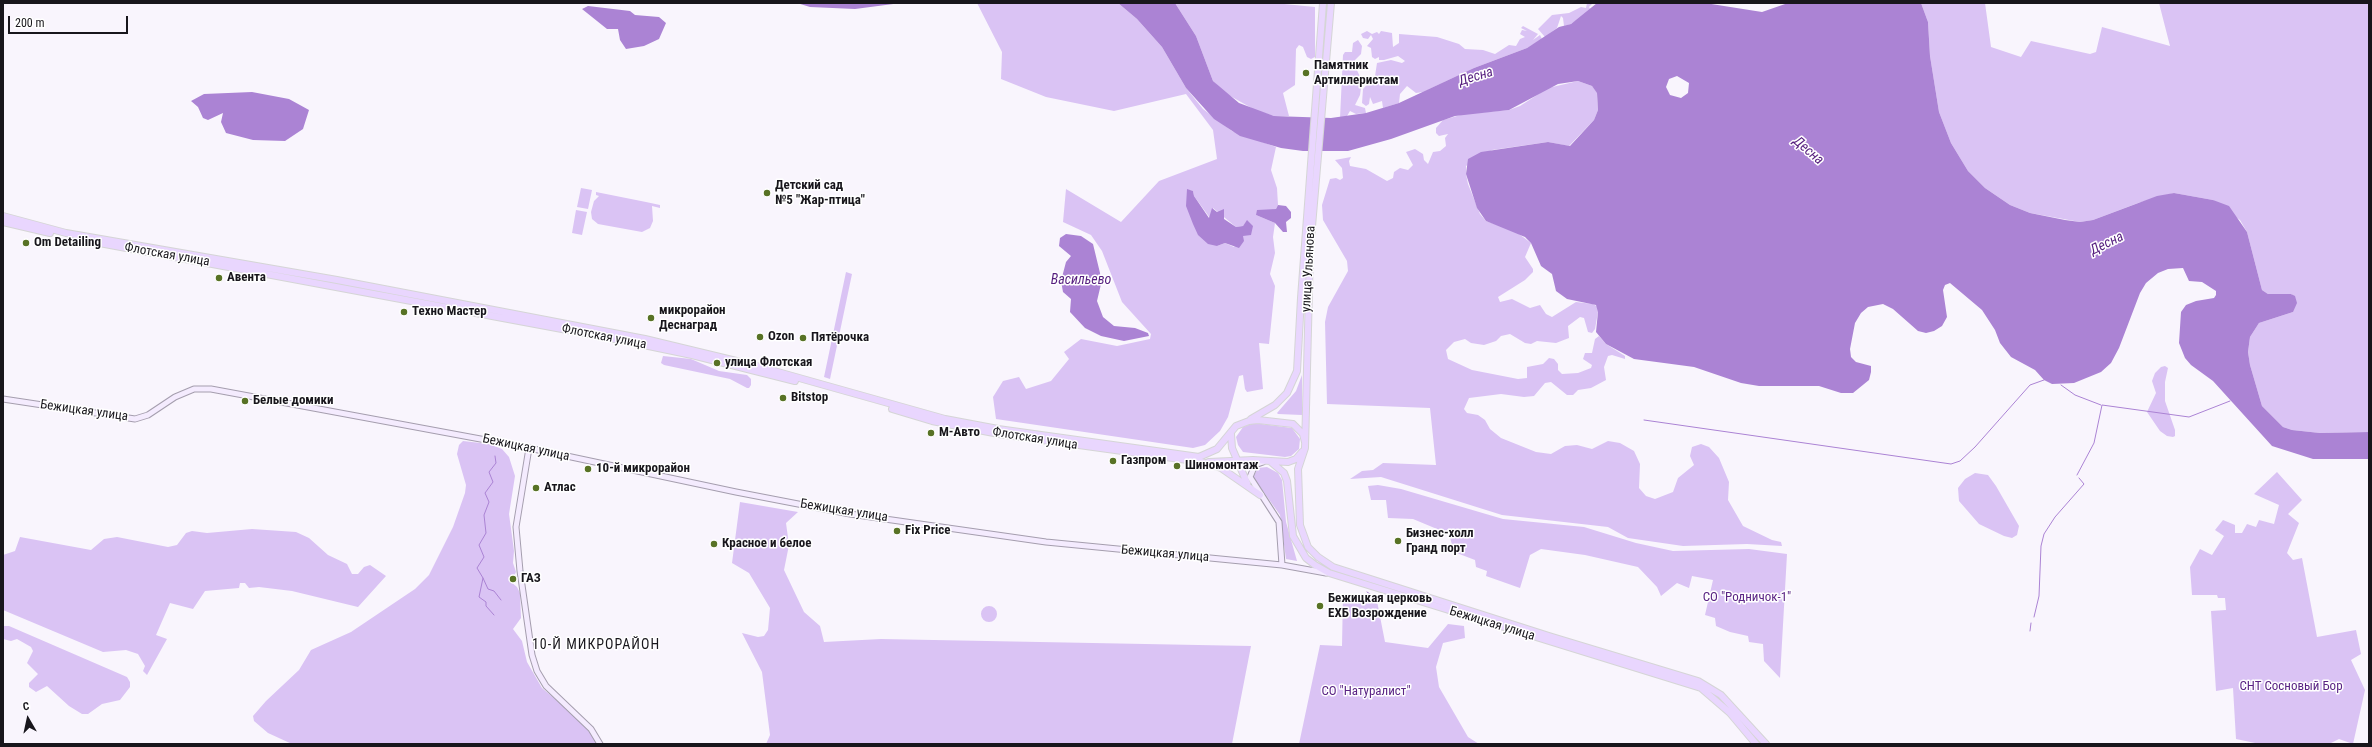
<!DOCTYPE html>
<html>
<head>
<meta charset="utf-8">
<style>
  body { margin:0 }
  #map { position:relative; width:2372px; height:747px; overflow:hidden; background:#f9f5fd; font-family:"Roboto Condensed",sans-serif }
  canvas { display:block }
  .frame { position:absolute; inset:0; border:4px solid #18161c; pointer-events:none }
  .north { position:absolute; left:8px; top:699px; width:40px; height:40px; -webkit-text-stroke:3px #fff; paint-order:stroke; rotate:351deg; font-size:11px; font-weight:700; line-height:16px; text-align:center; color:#18161c }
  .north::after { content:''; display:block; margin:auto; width:14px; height:18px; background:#18161c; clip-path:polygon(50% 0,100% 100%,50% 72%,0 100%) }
  .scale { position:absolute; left:8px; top:16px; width:120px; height:18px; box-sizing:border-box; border:2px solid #18161c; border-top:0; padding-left:5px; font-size:12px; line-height:14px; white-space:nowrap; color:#18161c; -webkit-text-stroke:3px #fff; paint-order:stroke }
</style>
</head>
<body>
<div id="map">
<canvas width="2372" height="747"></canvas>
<div class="frame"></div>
<div class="north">С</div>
<div class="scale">200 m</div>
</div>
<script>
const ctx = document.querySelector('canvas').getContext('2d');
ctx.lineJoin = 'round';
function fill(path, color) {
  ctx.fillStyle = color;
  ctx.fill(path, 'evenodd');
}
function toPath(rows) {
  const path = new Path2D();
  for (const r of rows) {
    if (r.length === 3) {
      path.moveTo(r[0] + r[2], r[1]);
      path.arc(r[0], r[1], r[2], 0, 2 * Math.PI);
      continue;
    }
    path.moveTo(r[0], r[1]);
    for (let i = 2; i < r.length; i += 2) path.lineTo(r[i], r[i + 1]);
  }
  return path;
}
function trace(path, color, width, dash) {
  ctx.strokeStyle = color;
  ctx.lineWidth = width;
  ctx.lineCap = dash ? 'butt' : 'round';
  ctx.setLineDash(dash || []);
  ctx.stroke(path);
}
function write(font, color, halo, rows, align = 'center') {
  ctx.font = font + ' "Roboto Condensed",sans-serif';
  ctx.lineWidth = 3;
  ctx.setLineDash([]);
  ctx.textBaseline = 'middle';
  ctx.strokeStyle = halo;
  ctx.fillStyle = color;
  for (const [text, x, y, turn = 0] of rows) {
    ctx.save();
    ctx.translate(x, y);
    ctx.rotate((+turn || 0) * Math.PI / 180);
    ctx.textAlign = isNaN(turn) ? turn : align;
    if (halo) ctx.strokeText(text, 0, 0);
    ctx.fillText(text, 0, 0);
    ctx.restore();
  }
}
fill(toPath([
  [977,3,1118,3,1137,19,1162,47,1186,88,1203,109,1232,131,1276,147,1271,170,1277,188,1278,205,1276,209,1256,215,1275,223,1273,237,1275,253,1270,274,1275,286,1269,344,1259,343,1263,389,1247,392,1245,389,1243,375,1239,376,1228,417,1220,431,1205,445,1193,448,996,419,993,397,1003,381,1019,377,1026,389,1051,381,1069,359,1064,352,1081,339,1117,346,1150,339,1151,334,1122,302,1102,251,1091,235,1063,222,1066,189,1121,222,1159,181,1217,159,1213,130,1186,94,1114,111,1046,97,1001,79,1002,52],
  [1187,190,1193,191,1194,196,1210,218,1213,208,1236,227,1243,226,1247,221,1243,236,1234,247,1225,243,1217,246],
  [1175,3,1274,3,1315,7,1315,57,1311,59,1307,57,1303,47,1299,45,1296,49,1295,85,1283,93,1289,116,1274,116,1255,110,1225,93,1213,81,1196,36],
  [1587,3,1593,3,1589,7,1591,10,1571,24,1564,26,1563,18,1561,16,1557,28,1545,37,1538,29,1552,15,1569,13,1581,7,1586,8],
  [1921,3,1985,3,1991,47,2021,57,2031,41,2090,54,2096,52,2102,27,2170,46,2159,3,2369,3,2369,432,2320,433,2292,430,2283,427,2262,406,2250,365,2248,352,2250,337,2259,323,2293,312,2292,294,2268,294,2262,290,2247,232,2240,220,2213,200,2174,193,2138,203,2093,220,2080,222,2030,213,2010,205,1985,188,1968,171,1951,143,1939,112,1930,56,1928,22],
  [1523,26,1538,34,1533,40,1540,35,1542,39,1527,48,1474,68,1423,92,1416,93,1407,86,1400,94,1399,103,1383,108,1382,101,1373,104,1370,97,1369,104,1366,106,1362,103,1363,89,1375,76,1377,63,1391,60,1402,63,1405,61,1398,56,1384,60,1379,60,1379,57,1375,59,1372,57,1371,48,1367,46,1373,39,1371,35,1368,39,1363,38,1361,34,1367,31,1372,34,1377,32,1379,34,1381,31,1392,33,1393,47,1399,43,1399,34,1437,37,1459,44,1465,49,1483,50,1495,54,1509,45,1516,46,1520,39,1525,37,1520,34,1522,30,1527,31,1521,28],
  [1358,40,1362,46,1361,54,1355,60,1355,66,1362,81,1360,95,1355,105,1365,108,1366,113,1356,114,1350,111,1347,116,1340,118,1343,55,1345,52,1352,52,1353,43],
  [1578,81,1592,86,1597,92,1598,110,1594,120,1569,146,1548,142,1492,150,1466,166,1466,174,1468,184,1480,214,1486,221,1515,231,1531,243,1525,257,1533,269,1533,272,1525,280,1498,297,1500,302,1512,299,1530,308,1540,305,1546,314,1552,317,1576,302,1593,304,1598,307,1598,312,1595,329,1592,333,1588,332,1584,318,1580,317,1568,326,1569,338,1556,343,1537,341,1531,344,1525,343,1510,334,1501,336,1496,341,1484,345,1471,343,1465,339,1454,342,1446,350,1448,359,1472,370,1518,379,1527,378,1527,367,1543,364,1549,358,1554,359,1558,364,1558,370,1562,374,1578,373,1591,368,1592,365,1583,359,1585,353,1592,353,1595,339,1599,336,1606,344,1625,356,1625,359,1612,355,1608,356,1604,367,1606,380,1591,388,1578,390,1573,395,1567,395,1551,382,1545,383,1534,396,1524,397,1501,394,1469,398,1464,409,1467,413,1478,415,1485,420,1490,429,1501,438,1536,452,1551,454,1565,446,1577,445,1592,449,1608,441,1620,443,1634,451,1640,464,1639,488,1646,496,1655,499,1673,492,1678,478,1694,465,1690,456,1692,447,1701,444,1709,447,1719,458,1729,482,1728,500,1743,526,1772,540,1781,542,1782,546,1747,544,1683,546,1628,538,1608,527,1502,515,1381,477,1350,479,1362,471,1373,470,1383,463,1436,465,1430,408,1327,404,1325,322,1328,307,1348,271,1347,261,1323,220,1322,205,1330,179,1336,178,1340,180,1343,178,1342,168,1335,160,1351,157,1349,161,1350,166,1366,169,1387,181,1393,178,1394,172,1400,168,1408,170,1413,165,1406,152,1415,149,1423,154,1424,160,1428,164,1433,152,1440,151,1446,146,1445,138,1448,134,1439,136,1436,133,1436,128,1443,120,1464,114,1509,110,1520,106,1548,88],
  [581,188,592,190,588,209,577,207],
  [596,192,646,202,660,205,660,208,652,206,653,221,650,228,642,232,598,224,592,219,591,212,594,201,599,196,596,195],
  [576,210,587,212,582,235,572,233],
  [846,272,852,274,830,379,824,377],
  [663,356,691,359,719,371,747,375,751,379,751,385,749,388,747,388,730,379,664,365,661,363],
  [2165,366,2168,368,2165,382,2165,401,2175,430,2175,436,2173,437,2167,436,2160,431,2147,412,2156,393,2152,381,2155,373,2161,367],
  [1302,375,1302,415,1278,414,1277,413,1296,391],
  [1254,423,1292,428,1300,439,1299,449,1291,456,1285,457,1243,452,1238,445,1236,437,1243,427],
  [463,441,489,444,502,449,509,457,515,476,509,514,514,551,513,563,516,572,511,582,517,587,520,593,521,618,513,629,522,641,527,662,542,688,574,715,588,729,597,744,292,744,268,733,254,721,253,716,266,701,299,670,311,650,351,632,415,589,429,575,453,527,465,493,466,485,457,454,459,445],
  [1267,467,1278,473,1282,480,1286,522,1297,561,1286,559,1280,515,1253,477,1258,468],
  [2277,472,2302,500,2288,514,2299,523,2287,553,2293,560,2302,558,2317,637,2356,630,2361,654,2351,660,2365,690,2353,744,2339,739,2329,744,2260,744,2236,739,2233,688,2216,691,2211,611,2226,610,2225,598,2218,598,2217,595,2192,595,2190,567,2200,549,2212,555,2224,536,2215,530,2223,520,2235,525,2235,533,2242,533,2247,524,2256,527,2259,520,2274,524,2279,505,2254,494],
  [1975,473,1988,475,1996,486,2019,526,2017,535,2012,538,2004,536,1979,524,1959,501,1958,488,1965,479],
  [1378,485,1401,489,1503,519,1584,527,1636,543,1673,551,1749,549,1787,554,1780,678,1764,661,1763,644,1749,642,1748,636,1730,632,1716,626,1715,618,1705,615,1713,580,1692,576,1689,588,1677,583,1661,596,1657,587,1638,567,1585,555,1541,549,1530,555,1520,588,1486,576,1487,571,1476,567,1475,560,1454,552,1449,534,1413,519,1388,518,1386,500,1371,500,1368,486],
  [740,502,798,512,786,523,789,545,784,570,804,612,820,626,824,642,881,639,1251,646,1232,744,766,744,770,735,762,672,742,633,758,637,764,636,768,630,770,608,749,573,732,563],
  [252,529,296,532,309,538,328,555,347,564,352,574,358,574,364,567,370,565,386,576,358,607,292,591,259,587,249,588,245,583,240,583,239,588,205,591,193,609,170,603,156,635,167,639,147,675,143,671,145,666,138,654,126,650,103,652,3,610,3,555,15,551,20,537,91,550,104,539,117,537,168,547,177,545,186,533,192,531,207,533],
  [1343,594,1376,596,1385,642,1428,648,1448,624,1464,626,1465,638,1443,643,1436,667,1439,687,1468,737,1479,744,1299,744,1320,645,1342,646],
  [989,614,8],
  [3,626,9,626,127,677,130,682,130,687,120,700,102,704,88,714,82,714,69,706,47,686,36,692,29,687,29,683,38,674,27,663,33,651,31,647,17,639,11,641,3,639]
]), '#dac3f4');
fill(toPath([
  [797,3,901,3,855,9,810,7],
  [1118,3,1175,3,1196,36,1213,81,1239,103,1274,116,1331,118,1366,113,1399,103,1474,68,1527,48,1559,27,1571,24,1597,3,1705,3,1762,12,1788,3,1921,3,1928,22,1930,56,1939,112,1951,143,1968,171,1985,188,2010,205,2030,213,2065,220,2080,222,2093,220,2157,196,2174,193,2213,200,2229,206,2247,232,2262,290,2268,294,2291,294,2295,296,2297,303,2293,312,2259,323,2250,337,2248,352,2250,365,2262,406,2283,427,2292,430,2320,433,2369,432,2369,459,2313,459,2272,446,2213,381,2191,365,2185,358,2179,343,2181,312,2186,305,2196,301,2214,298,2216,295,2216,291,2202,282,2189,281,2183,268,2168,269,2158,273,2146,283,2140,293,2119,348,2111,363,2101,372,2074,383,2052,384,2044,380,2035,370,2011,357,2000,343,1995,330,1982,310,1950,283,1945,285,1943,290,1947,317,1942,326,1934,331,1926,333,1918,331,1893,309,1883,304,1868,307,1861,313,1855,323,1850,349,1851,357,1856,362,1871,366,1871,372,1869,380,1853,393,1841,393,1819,386,1759,386,1741,383,1694,367,1634,359,1606,344,1596,332,1598,312,1596,305,1567,299,1556,291,1552,274,1541,266,1531,243,1525,237,1486,221,1477,208,1466,174,1468,159,1481,152,1548,142,1570,146,1594,120,1598,110,1597,93,1592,86,1578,81,1558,84,1509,110,1455,116,1391,139,1348,151,1303,151,1281,148,1240,136,1214,119,1186,88,1162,47,1137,19],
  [1677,76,1689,83,1688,93,1681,98,1670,95,1666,87,1669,79],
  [588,6,630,11,635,15,659,17,666,23,659,39,644,46,626,49,620,40,618,29,607,29,582,9],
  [252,92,289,99,309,110,303,129,285,141,253,140,226,133,221,122,223,113,208,120,203,118,198,107,191,101,204,94],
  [1187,189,1193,191,1194,196,1209,218,1212,208,1217,212,1224,209,1224,219,1236,227,1243,226,1247,220,1253,226,1251,235,1243,236,1244,241,1239,248,1225,243,1217,246,1208,244,1198,235,1193,224,1186,206],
  [1278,205,1286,206,1291,212,1291,218,1286,222,1287,232,1283,232,1275,223,1256,215,1257,210,1276,209],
  [1066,234,1081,236,1093,244,1100,273,1101,284,1097,301,1103,317,1114,326,1135,328,1148,333,1149,336,1124,341,1101,336,1085,328,1070,312,1071,299,1063,292,1061,281,1066,262,1071,256,1059,246,1060,238]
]), '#ab83d4');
trace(toPath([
  [2061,385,2075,395,2101,405],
  [1644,420,1951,464,1960,461,1975,447,2030,385,2044,380],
  [2077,475,2094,443,2102,405,2189,417,2230,401],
  [483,578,488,589,494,591,501,600],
  [1367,592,1382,602],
  [494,615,486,606,486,602,479,597,483,578,477,568,484,557,479,545,486,533,484,515,489,502,485,493,493,482,489,472,496,463,495,456],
  [2034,617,2039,596,2041,546,2044,534,2055,517,2084,484,2079,478],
  [2030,631,2031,623]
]), '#ab83d4', 1);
const secondary = toPath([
  [3,399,135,419,148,415,175,397,194,389,211,389,529,448,736,492,850,514,1046,542,1282,565,1326,573],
  [529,448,516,527,520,571,532,655,537,671,546,686,591,729,600,744],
  [1263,462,1255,465,1250,477,1279,522,1282,565]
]);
const primary = toPath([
  [1331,3,1310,250,1305,448,1298,469,1300,525,1308,547,1318,557,1333,567,1549,636,1698,681,1721,695,1766,744],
  [3,216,66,233,337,280,645,339,753,365,945,419,998,429,1199,457,1217,449,1236,426,1249,421,1258,420,1293,424,1303,434,1305,442],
  [3,222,50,233],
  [94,242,605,337,692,355,795,381],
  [892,409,932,421,999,434,1202,462,1221,468,1260,495],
  [1251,419,1275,405,1287,393,1297,371,1301,298,1323,3],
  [1231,434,1232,448,1247,483],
  [1209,462,1253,460,1288,462,1296,459,1302,452],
  [1271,462,1284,473,1287,481,1293,536,1306,558,1315,565,1329,573,1701,688,1730,713,1756,744]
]);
trace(secondary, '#a59eae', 7);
trace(primary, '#d5d5d6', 8);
trace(secondary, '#f4ebfe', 5);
trace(primary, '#e9d6fe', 6);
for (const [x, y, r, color] of [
  [1306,73,4,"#587225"],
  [767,193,4,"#587225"],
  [26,243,4,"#587225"],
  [219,278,4,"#587225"],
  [404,312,4,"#587225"],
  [651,318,4,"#587225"],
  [760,337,4,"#587225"],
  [803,338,4,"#587225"],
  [717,363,4,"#587225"],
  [783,398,4,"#587225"],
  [245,401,4,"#587225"],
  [931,433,4,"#587225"],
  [1113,461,4,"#587225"],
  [1177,466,4,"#587225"],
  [588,469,4,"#587225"],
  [536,488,4,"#587225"],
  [897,531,4,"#587225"],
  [1398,541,4,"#587225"],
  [714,544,4,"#587225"],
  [513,579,4,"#587225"],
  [1320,606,4,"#587225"]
]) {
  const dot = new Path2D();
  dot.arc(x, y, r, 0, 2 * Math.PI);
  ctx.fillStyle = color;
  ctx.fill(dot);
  trace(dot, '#fff', 1.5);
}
write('bold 13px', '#18161c', '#fff', [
  ["Памятник",1314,66],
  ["Артиллеристам",1314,81],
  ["Детский сад",775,186],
  ["№5 \"Жар-птица\"",775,201],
  ["Om Detailing",34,243],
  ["Авента",227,278],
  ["микрорайон",659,311],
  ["Деснаград",659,326],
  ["Техно Мастер",412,312],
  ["Ozon",768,337],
  ["Пятёрочка",811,338],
  ["улица Флотская",725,363],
  ["Bitstop",791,398],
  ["Белые домики",253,401],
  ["М-Авто",939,433],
  ["Газпром",1121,461],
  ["Шиномонтаж",1185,466],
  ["10-й микрорайон",596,469],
  ["Атлас",544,488],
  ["Fix Price",905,531],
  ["Бизнес-холл",1406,534],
  ["Гранд порт",1406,549],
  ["Красное и белое",722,544],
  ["ГАЗ",521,579],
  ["Бежицкая церковь",1328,599],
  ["ЕХБ Возрождение",1328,614]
], 'left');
write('13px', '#18161c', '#fff', [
  ["Флотская улица",167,255,10],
  ["улица Ульянова",1309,269,-87],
  ["Флотская улица",604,337,11],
  ["Бежицкая улица",84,411,8],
  ["Флотская улица",1035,439,9],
  ["Бежицкая улица",526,448,12],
  ["Бежицкая улица",844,511,9],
  ["Бежицкая улица",1165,554,5],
  ["Бежицкая улица",1492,624,17]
]);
write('13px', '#5a2484', '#fff', [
  ["СО \"Родничок-1\"",1747,598],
  ["СНТ Сосновый Бор",2291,687],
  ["СО \"Натуралист\"",1366,692]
]);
write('italic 14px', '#561f7f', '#fff', [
  ["Десна",1476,77,-17],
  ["Десна",1808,151,41],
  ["Десна",2107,244,-26],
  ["Васильево",1081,280]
]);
ctx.letterSpacing = '1px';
write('14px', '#18161c', '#fff', [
  ["10-Й МИКРОРАЙОН",596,645]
]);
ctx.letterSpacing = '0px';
</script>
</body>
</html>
